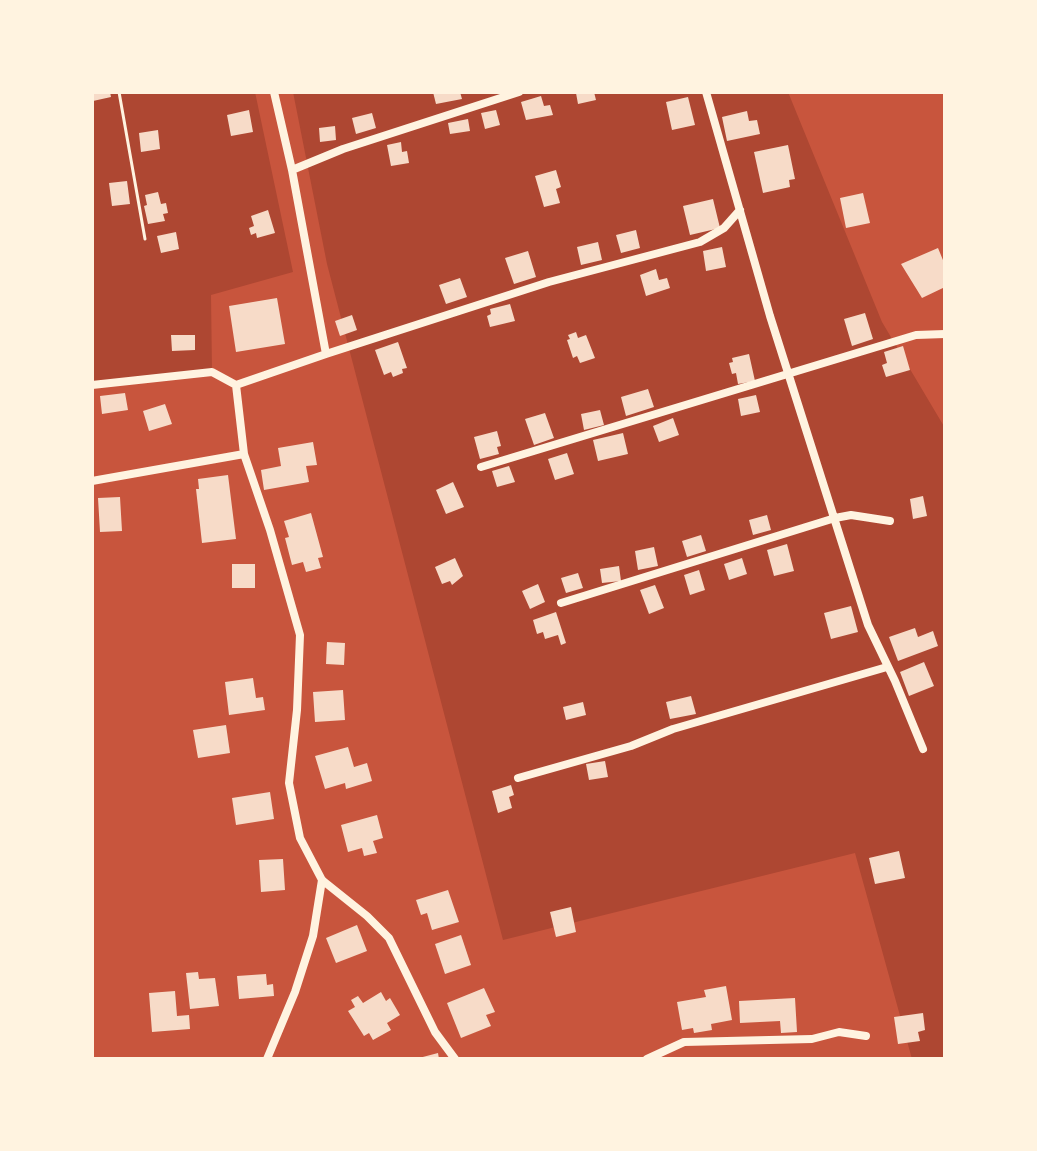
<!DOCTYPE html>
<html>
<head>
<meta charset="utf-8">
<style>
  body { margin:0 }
  #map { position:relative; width:1037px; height:1151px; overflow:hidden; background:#c8553d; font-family:"Noto Serif",serif }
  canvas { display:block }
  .frame { position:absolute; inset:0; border:94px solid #fff3e0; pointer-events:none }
</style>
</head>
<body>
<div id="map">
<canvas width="1037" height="1151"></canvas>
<div class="frame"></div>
</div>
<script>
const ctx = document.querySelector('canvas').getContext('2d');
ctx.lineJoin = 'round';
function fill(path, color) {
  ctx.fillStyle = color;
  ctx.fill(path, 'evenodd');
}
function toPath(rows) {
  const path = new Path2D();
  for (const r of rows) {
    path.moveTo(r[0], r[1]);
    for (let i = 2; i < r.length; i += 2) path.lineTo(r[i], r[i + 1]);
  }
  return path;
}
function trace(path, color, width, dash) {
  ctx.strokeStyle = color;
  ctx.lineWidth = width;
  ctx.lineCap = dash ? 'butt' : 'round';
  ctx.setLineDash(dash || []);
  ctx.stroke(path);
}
fill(toPath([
  [92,92,255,92,293,272,211,295,212,372,92,385],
  [293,92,788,92,882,322,945,428,945,1059,912,1059,855,853,503,940,327,264]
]), '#ae4732');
fill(toPath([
  [92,92,110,92,111,97,93,101],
  [433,92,460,92,462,99,436,104],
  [594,92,596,100,578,104,576,93],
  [541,96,544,106,550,105,553,115,526,120,521,102],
  [688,97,695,125,672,130,666,102],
  [249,110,253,132,231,136,227,115],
  [496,110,500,125,485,129,481,113],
  [747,111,749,121,757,120,760,134,727,141,722,117],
  [372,113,376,128,356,134,352,118],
  [468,119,470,131,450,134,448,123],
  [335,126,336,140,320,142,319,128],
  [158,130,160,149,141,152,139,133],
  [401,142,402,152,407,151,409,163,391,166,387,145],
  [788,145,795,179,789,180,790,187,763,193,754,152],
  [556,170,561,187,556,189,560,203,544,207,535,176],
  [127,181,130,204,112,206,109,183],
  [158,192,161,204,166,203,168,213,163,214,165,221,148,224,144,206,147,205,145,195],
  [863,193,870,223,846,228,840,198],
  [713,199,720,228,690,235,683,206],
  [268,210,275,233,257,238,256,233,251,235,249,228,254,226,251,216],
  [636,230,640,248,621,253,616,235],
  [176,232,179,249,161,253,157,236],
  [598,242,602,260,581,265,577,247],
  [722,247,726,267,706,271,703,251],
  [938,248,945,265,945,287,922,298,901,264],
  [528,251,536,277,514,284,505,258],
  [656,269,659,280,667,278,670,288,646,296,640,275],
  [460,278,467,297,446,304,439,285],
  [277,298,285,344,236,352,229,306],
  [510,304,515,321,490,327,487,316,491,314,490,309],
  [865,313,873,339,852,346,844,319],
  [352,315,357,330,340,336,335,321],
  [576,332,578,338,586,335,595,358,580,363,577,356,573,358,567,340,570,339,568,335],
  [171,335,195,335,195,350,172,351],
  [398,342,407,368,402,369,403,373,393,377,391,372,384,375,375,350],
  [903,346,910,370,886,377,882,365,887,363,884,352],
  [749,354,755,381,738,384,736,373,732,374,729,363,733,362,732,358],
  [648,389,654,407,626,416,621,397],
  [125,393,128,410,102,414,100,396],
  [756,395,760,412,741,416,738,399],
  [165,404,172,424,149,431,143,411],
  [600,410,604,425,584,430,581,414],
  [545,413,554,438,534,445,525,419],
  [673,418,679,435,659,442,653,426],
  [497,431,501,446,497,447,499,454,480,459,474,437],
  [623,433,628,454,598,461,593,440],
  [313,442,317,465,306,466,309,482,264,490,261,470,281,466,278,448],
  [567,453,574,474,555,480,548,459],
  [509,466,515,482,497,487,492,471],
  [228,475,236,539,202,543,196,489,199,489,198,479],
  [453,482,464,507,446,514,436,490],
  [923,496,927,516,913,519,910,499],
  [120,497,122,531,100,532,98,498],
  [311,513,323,557,318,558,321,568,306,572,303,562,292,565,285,538,289,537,284,521],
  [767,515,771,530,753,535,749,520],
  [701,535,706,551,687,557,682,541],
  [787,544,794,571,774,576,767,550],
  [654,547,658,566,638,570,635,551],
  [455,558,463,576,452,585,450,581,442,584,435,567],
  [742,558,747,574,729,580,724,564],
  [232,564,255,564,255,588,232,588],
  [619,566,621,581,602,583,600,569],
  [699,570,705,590,690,595,684,575],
  [578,573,583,588,566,593,561,578],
  [538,584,545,602,530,609,522,591],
  [655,585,664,608,649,614,640,590],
  [851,606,858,632,831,639,824,613],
  [556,612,566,643,561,645,558,635,545,639,543,632,537,634,533,620],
  [915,628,918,637,933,631,938,646,898,661,889,637],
  [327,642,345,643,344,665,326,664],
  [924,662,934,686,909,696,900,672],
  [253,678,256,698,263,697,265,710,229,715,225,682],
  [343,690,345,720,315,722,313,692],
  [691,696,696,714,670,719,666,702],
  [583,702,586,715,566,720,563,707],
  [226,725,230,753,198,758,193,730],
  [348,747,354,767,367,763,372,781,346,789,345,783,325,789,315,756],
  [605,761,608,777,589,780,586,764],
  [511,785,514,795,509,797,512,808,498,813,492,791],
  [270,792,274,819,236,825,232,798],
  [377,815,383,838,373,841,377,853,364,856,362,848,348,852,341,825],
  [899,851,905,878,875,884,869,858],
  [283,859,285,890,261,892,259,860],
  [448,890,459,922,432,930,427,913,421,915,416,900],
  [571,907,576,932,556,937,550,912],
  [357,925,367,951,336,963,326,938],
  [461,935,471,965,445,974,435,944],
  [198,972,199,979,215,978,219,1006,190,1009,186,973],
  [266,974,267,985,273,984,274,996,239,999,237,976],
  [726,986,732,1020,711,1024,712,1030,694,1033,693,1028,682,1030,677,1002,706,997,704,990],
  [484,988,495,1012,486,1015,491,1026,461,1038,447,1003],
  [175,991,177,1016,189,1015,190,1029,152,1032,149,993],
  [381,992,386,1001,390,998,400,1015,387,1023,391,1030,373,1040,369,1033,364,1036,348,1011,355,1007,351,1000,358,996,363,1003],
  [795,998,797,1032,781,1033,780,1021,740,1023,739,1001],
  [923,1013,925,1030,918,1032,920,1041,898,1044,894,1017],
  [438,1053,439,1059,419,1059,419,1058]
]), '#f7dbc8');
trace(toPath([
  [119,92,145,239]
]), '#fff3e0', 3);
trace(toPath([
  [274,92,292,170,326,354,236,385,244,454,270,530,300,635,297,710,289,783,300,838,322,880,367,916,389,938,435,1032,455,1059],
  [706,92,770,316,868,625,895,681,923,749],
  [292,170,343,149,519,92],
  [326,354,549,282,700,242,724,228,740,210],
  [92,385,212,372,236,385],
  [481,467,916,335,945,334],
  [92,481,244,454],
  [561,603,835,518,851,515,890,521],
  [518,778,631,746,673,729,887,667],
  [267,1059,295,992,313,936,322,880],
  [647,1059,684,1042,812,1039,839,1032,866,1036]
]), '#fff3e0', 8);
</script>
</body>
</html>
